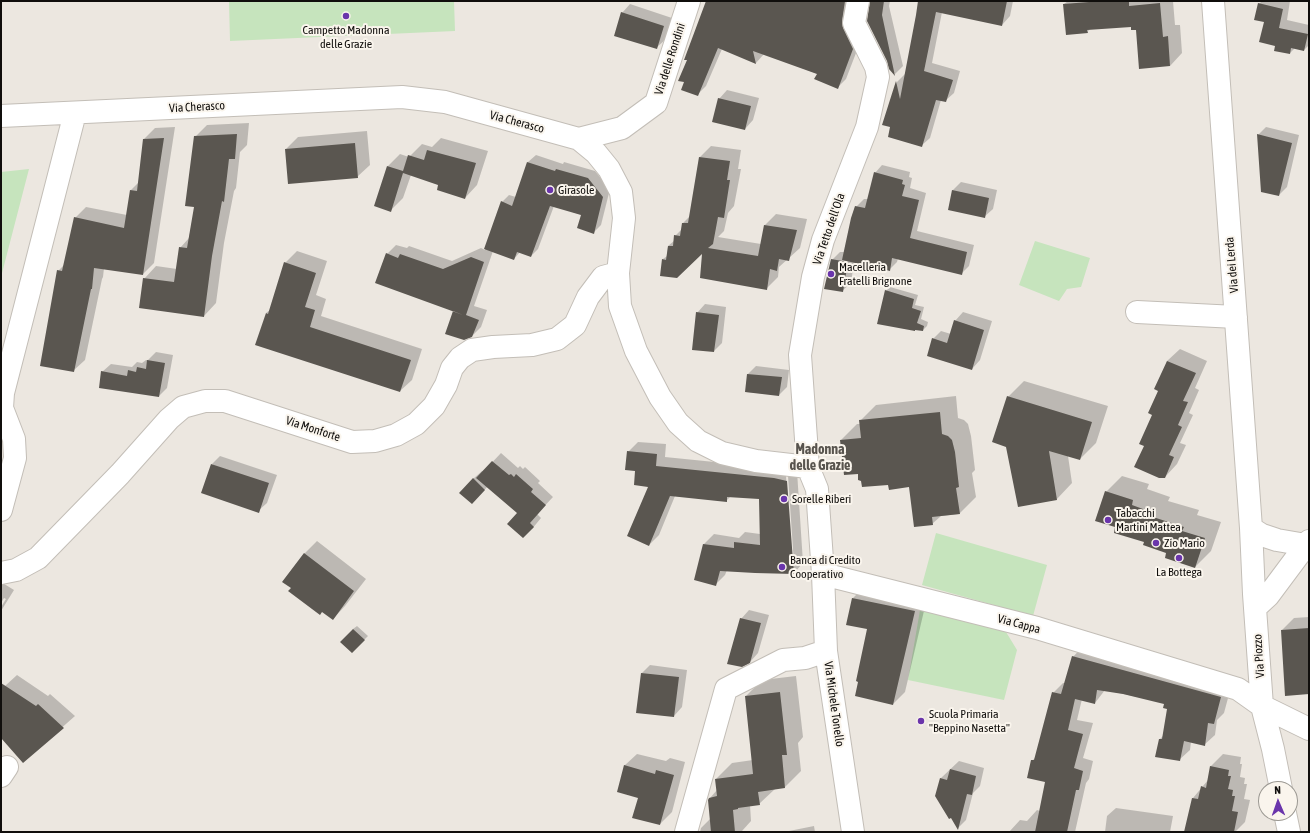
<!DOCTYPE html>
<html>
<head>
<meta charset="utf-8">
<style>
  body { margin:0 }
  #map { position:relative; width:1310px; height:833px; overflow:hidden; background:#ece7e0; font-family:"Asap Condensed",sans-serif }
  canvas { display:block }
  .frame { position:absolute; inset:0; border:2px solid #100e0c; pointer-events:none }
  .north { position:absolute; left:1258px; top:781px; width:40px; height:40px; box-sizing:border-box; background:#faf5ed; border:1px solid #9c9993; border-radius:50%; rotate:358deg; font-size:11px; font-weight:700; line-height:16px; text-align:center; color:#100e0c }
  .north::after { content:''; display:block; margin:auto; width:14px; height:18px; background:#6a35ab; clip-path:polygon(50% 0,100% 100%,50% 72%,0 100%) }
</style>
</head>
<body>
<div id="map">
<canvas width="1310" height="833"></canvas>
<div class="frame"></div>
<div class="north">N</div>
</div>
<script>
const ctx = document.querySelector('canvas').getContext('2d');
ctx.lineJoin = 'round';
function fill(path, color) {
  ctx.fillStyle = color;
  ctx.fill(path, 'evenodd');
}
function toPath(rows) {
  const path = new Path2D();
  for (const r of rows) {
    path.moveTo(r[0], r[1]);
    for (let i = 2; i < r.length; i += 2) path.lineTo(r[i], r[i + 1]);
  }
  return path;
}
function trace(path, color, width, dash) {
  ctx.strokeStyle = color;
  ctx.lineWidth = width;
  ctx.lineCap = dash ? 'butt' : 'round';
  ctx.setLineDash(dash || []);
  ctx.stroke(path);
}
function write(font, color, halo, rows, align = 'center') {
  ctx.font = font + ' "Asap Condensed",sans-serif';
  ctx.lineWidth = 4;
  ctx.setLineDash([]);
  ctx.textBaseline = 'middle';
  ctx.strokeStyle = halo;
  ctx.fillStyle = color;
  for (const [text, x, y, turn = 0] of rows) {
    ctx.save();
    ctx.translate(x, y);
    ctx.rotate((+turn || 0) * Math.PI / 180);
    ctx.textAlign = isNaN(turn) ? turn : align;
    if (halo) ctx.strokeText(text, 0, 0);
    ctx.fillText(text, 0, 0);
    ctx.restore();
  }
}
fill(toPath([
  [229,1,454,1,455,31,230,41],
  [29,169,1,277,1,172],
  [1035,241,1090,258,1081,287,1067,289,1059,301,1019,285],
  [936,533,1047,565,1033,616,922,585],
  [920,610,1003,627,1017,650,1004,700,908,680]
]), '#c6e4bd');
fill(toPath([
  [707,1,852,1,861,40,846,79,837,88,818,74,764,54,756,63,722,49,706,86,698,94,685,82,688,60],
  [871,1,890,1,889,6,903,66,895,74,890,68],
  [919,1,1013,1,1010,16,1002,25,942,12,932,63,960,71,954,93,945,101,941,100,930,138,921,146,892,127,884,124,897,82,905,74,905,78],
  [1068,1,1173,1,1175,25,1180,25,1182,53,1170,66,1137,29,1132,26,1091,28,1087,32,1064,4],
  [1262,1,1290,1,1287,20,1309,25,1309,45,1304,50,1295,48,1290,53,1276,45,1259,4],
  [630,4,672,18,665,40,656,48,622,13],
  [727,90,759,98,753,120,745,129,719,99],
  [249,123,247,145,240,152,236,188,234,191,224,243,216,303,204,316,144,279,156,266,177,269,180,248,189,238,195,206,195,137,207,125],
  [175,127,154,263,143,274,104,268,103,277,102,279,85,360,73,371,58,271,65,264,75,218,86,207,127,215,131,190,139,182,144,139,155,128],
  [1266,127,1299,135,1287,187,1279,195,1258,135],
  [367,131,370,165,357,177,286,149,298,137],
  [441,138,488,151,477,185,465,198,440,184,411,175,403,198,390,211,388,166,400,154,409,157,422,144,432,147],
  [711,146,741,150,738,169,741,169,734,206,728,213,724,231,718,237,761,244,765,225,776,214,807,219,800,248,779,267,778,277,766,289,704,251,676,277,663,259,667,256,668,246,675,240,675,236,682,229,683,223,690,216,700,157],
  [536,155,563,164,564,162,595,171,610,189,601,225,594,232,582,215,554,206,538,249,531,256,520,252,514,259,493,251,474,306,487,310,481,327,471,337,454,312,387,254,396,245,407,248,409,246,452,261,481,248,485,250,502,202,509,195,516,197,528,162],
  [882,165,910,172,909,177,912,178,910,188,926,193,917,231,974,245,969,266,962,273,898,258,897,262,889,270,854,262,851,283,842,291,832,260,840,252,845,252,856,207,864,199,868,199,875,173],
  [961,182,997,190,993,209,984,217,949,209,953,190],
  [297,251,327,261,316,295,326,299,321,316,422,349,412,380,400,391,266,313,270,310,285,263],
  [890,287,918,295,915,305,924,307,921,319,928,322,927,326,923,330,886,291],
  [705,304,726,307,722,343,714,351,697,313],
  [963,312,992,321,980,360,972,369,933,339,941,331,951,334,955,321],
  [1180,349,1207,361,1195,388,1199,390,1189,413,1193,415,1180,443,1186,445,1177,464,1165,477,1145,445,1167,361],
  [156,352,173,355,167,388,159,396,102,372,111,364,132,367,137,362,142,363,146,360,148,360],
  [756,366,789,370,787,387,779,395,746,392,748,374],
  [1024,381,1108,406,1096,443,1080,459,1068,456,1072,483,1056,500,1008,397],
  [956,396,958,418,964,420,968,424,971,436,975,470,972,473,976,497,959,514,941,516,932,524,910,485,889,484,859,473,841,440,857,424,860,424,860,421,876,405],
  [638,442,666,444,665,457,784,469,797,471,803,563,794,573,727,570,725,575,715,585,704,544,714,534,739,538,745,532,760,534,760,498,731,496,726,501,675,496,659,535,649,545,649,486,636,470,628,452],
  [786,476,788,476,794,564,792,564],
  [501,453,518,468,520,466,523,469,525,467,540,481,538,483,553,497,537,514,541,518,532,529,519,513,488,486,480,495,473,479,482,471,483,472],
  [220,456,277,475,267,503,258,511,212,464],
  [1122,476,1149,484,1147,489,1170,497,1168,501,1199,510,1197,515,1221,522,1211,551,1195,567,1117,527,1106,492],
  [317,541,366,579,345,606,333,619,283,581,305,553],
  [1,582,14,590,1,611,1,607,6,599,4,598,1,603],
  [865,586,927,598,905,692,893,704,868,628,853,598],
  [749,610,769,615,758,653,750,662,741,619],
  [1309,617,1309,694,1282,630,1294,618],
  [357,626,368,636,352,652,353,629],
  [1083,646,1231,687,1224,713,1217,720,1215,735,1204,745,1191,742,1190,750,1179,760,1160,739,1164,735,1168,708,1165,703,1105,690,1095,703,1082,699,1077,720,1093,723,1083,758,1093,761,1089,779,1086,783,1075,832,1009,832,1020,820,1027,821,1037,810,1040,811,1046,781,1032,761,1036,757,1053,693,1063,683,1065,683,1073,657],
  [650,665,687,670,682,707,674,716,637,712,642,673],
  [17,675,48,696,50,694,75,716,23,762,2,737,1,738,1,692,5,686],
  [796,676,803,737,798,743,801,771,785,787,775,789,759,804,750,805,751,821,742,831,742,832,700,832,701,828,711,818,710,798,717,790,716,779,732,763,753,760,746,696,762,680],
  [637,754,666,761,670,758,685,762,672,812,660,824,639,797,624,766],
  [1223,754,1241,757,1240,764,1242,764,1240,777,1245,778,1244,784,1247,784,1244,799,1250,800,1245,822,1235,832,1195,832,1193,798,1208,780,1211,766],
  [959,761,984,768,980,786,973,793,966,820,958,828,951,816,941,778],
  [1116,808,1173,816,1170,832,1105,832,1107,816],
  [814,826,815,832,784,832]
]), '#0003');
fill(toPath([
  [706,1,845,1,842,21,843,28,853,49,838,89,814,79,817,74,753,51,756,64,718,48,698,96,681,90,684,82,678,81,687,60,684,60],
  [870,1,884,1,882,15,895,76,889,69,887,61,867,21],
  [918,1,1007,1,1002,26,936,12,924,71,953,80,946,102,936,100,922,147,888,137,890,127,882,125,896,81,900,99,916,15],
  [1102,1,1129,1,1129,6,1160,3,1163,37,1168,36,1170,66,1139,69,1136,30,1131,30,1131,27,1087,30,1088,33,1066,35,1063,4],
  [1258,3,1283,9,1279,28,1308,34,1304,51,1291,48,1290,54,1274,51,1275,46,1259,42,1264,22,1254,20],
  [621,12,664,26,657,49,614,36],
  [718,98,751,106,745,130,712,122],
  [237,134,235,159,229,159,224,202,222,201,212,256,204,317,139,308,143,278,174,282,179,247,187,248,194,207,185,206,194,136],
  [1257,134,1292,143,1279,196,1261,192],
  [164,138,143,275,94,268,92,289,91,289,74,372,40,366,57,270,62,271,74,217,124,228,130,190,137,191,143,139],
  [355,143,358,178,288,184,285,149],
  [427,150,476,163,465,199,437,190,438,185,403,173,391,212,374,206,387,166,403,171,408,155,424,160],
  [699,157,730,161,727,180,730,180,724,218,718,217,713,244,708,248,758,256,764,225,797,230,789,261,779,259,777,271,770,269,767,290,700,278,702,254,677,278,660,276,662,259,666,260,668,246,673,246,674,235,680,236,682,223,688,223],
  [527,162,555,171,556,169,588,178,603,197,594,234,577,228,581,215,550,206,531,257,517,252,514,260,484,249,501,201,512,206],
  [874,172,903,180,902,184,905,185,902,196,919,200,910,238,967,252,962,275,892,258,890,271,842,260,851,218,855,206,865,208],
  [952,190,989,198,985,218,948,210],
  [386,253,398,258,400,254,443,269,471,257,484,262,466,315,479,320,472,337,464,340,445,334,453,311,463,315,375,283],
  [831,259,848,262,843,292,824,289],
  [284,262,316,273,305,307,315,310,310,327,411,360,400,392,255,345,266,313,268,314],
  [885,290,914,299,912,308,921,311,917,323,924,326,923,331,915,330,915,331,877,324],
  [696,312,719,315,714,352,692,350],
  [954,320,984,330,972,370,927,356,932,338,947,343],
  [147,360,165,363,159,397,99,388,101,371,127,376,128,370,136,372,137,367,146,369],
  [1167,361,1196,373,1183,401,1188,402,1178,425,1182,427,1169,455,1174,457,1165,478,1159,478,1134,467,1144,446,1139,444,1152,415,1148,413,1158,391,1154,389],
  [747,374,782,377,779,396,745,392],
  [1007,396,1092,422,1080,460,1049,451,1057,500,1018,507,1006,447,992,442],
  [940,412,942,434,948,436,952,440,955,452,959,487,956,488,960,514,932,517,933,525,914,527,909,487,889,490,888,485,862,487,861,481,858,480,858,474,844,475,840,440,861,438,859,420],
  [627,451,657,454,656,466,774,478,787,481,794,574,755,573,720,571,716,586,694,580,703,544,734,548,734,542,760,545,759,499,727,497,727,502,670,496,649,546,627,536,648,487,634,485,635,471,625,470],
  [492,461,509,475,511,474,514,477,516,474,533,489,531,492,546,505,530,523,534,527,523,538,507,524,517,513,476,478],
  [211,464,269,483,259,513,201,493],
  [473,478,485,490,472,504,459,493],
  [1105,491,1133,500,1132,505,1154,513,1153,517,1184,527,1182,531,1205,538,1195,568,1165,558,1166,553,1143,545,1144,542,1114,533,1115,527,1095,521],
  [304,553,354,591,333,620,322,612,320,615,288,591,291,588,282,582],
  [852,598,915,611,893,705,855,696,858,682,856,681,867,629,846,625],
  [740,618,761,623,750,663,742,667,727,664],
  [1309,628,1309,694,1285,696,1281,630],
  [353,629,365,640,352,653,340,642],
  [1072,656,1221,697,1214,724,1208,723,1205,746,1184,741,1180,761,1155,757,1159,739,1162,739,1167,709,1163,708,1164,704,1123,694,1097,690,1095,704,1075,699,1068,730,1083,734,1074,768,1083,771,1079,790,1076,790,1067,832,1035,832,1045,782,1027,778,1031,760,1034,760,1052,692,1061,694],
  [641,673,679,677,674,717,636,713],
  [1,683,36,706,38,704,64,728,23,763,1,738],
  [780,692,787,755,782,755,785,788,758,792,760,805,738,808,738,809,733,810,735,832,711,832,708,800,709,798,717,796,715,779,753,774,745,696],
  [624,765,655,774,656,770,674,775,660,825,632,818,638,798,617,792],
  [1210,766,1229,770,1228,776,1231,776,1228,789,1233,790,1232,796,1235,796,1232,811,1238,812,1234,832,1184,832,1192,798,1198,799,1201,786,1206,788],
  [950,769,976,776,972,795,967,794,958,830,951,818,949,819,935,796,940,778,947,780]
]), '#5a5650');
const minor = toPath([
  [858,1,854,23,876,67,878,77,867,127,823,240,813,277,800,355,808,467,817,489,823,574,1037,628,1238,689,1262,706,1309,729],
  [1213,1,1251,528,1254,594,1262,706,1273,749,1281,789],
  [1,116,402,97,445,102,579,139,596,153,609,169,621,192,624,218,618,273,620,306,636,351,660,397,678,423,698,441,722,453,756,461,808,467],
  [579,139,622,128,656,103,689,1],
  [1137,312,1236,317],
  [1,510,15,458,14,439,2,408,3,393,75,113],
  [1251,528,1262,535,1277,540,1306,545],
  [1,573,16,570,38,558,120,474,169,419,183,407,205,401,225,401,352,442,375,441,396,435,416,424,434,406,446,385,452,368,460,358,472,350,493,347,532,345,557,339,575,325,588,297,603,277,618,273],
  [823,574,826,651,853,832],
  [1255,608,1268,596,1309,541],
  [1,776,7,767],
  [1285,813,1289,832],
  [686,832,726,689,783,660,805,658,826,651]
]);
trace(minor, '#c3beb7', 24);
trace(minor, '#fff', 22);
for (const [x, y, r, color] of [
  [346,16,4,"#6a35ab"],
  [550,190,4,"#6a35ab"],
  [831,274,4,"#6a35ab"],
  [784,499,4,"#6a35ab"],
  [1108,520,4,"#6a35ab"],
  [1156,543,4,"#6a35ab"],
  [1179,558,4,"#6a35ab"],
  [782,567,4,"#6a35ab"],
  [921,721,4,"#6a35ab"]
]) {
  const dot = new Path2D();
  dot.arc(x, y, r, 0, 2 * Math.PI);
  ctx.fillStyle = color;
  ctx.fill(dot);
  trace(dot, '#faf5ed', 1.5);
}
write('12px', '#100e0c', '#faf5ed', [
  ["Campetto Madonna",346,30,"center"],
  ["delle Grazie",346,44,"center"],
  ["Girasole",558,190],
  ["Macelleria",839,267],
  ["Fratelli Brignone",839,281],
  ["Sorelle Riberi",792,499],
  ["Tabacchi",1116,513],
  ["Martini Mattea",1116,527],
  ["Zio Mario",1164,543],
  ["Banca di Credito",790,560],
  ["Cooperativo",790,574],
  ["La Bottega",1179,572,"center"],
  ["Scuola Primaria",929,714],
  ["\"Beppino Nasetta\"",929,728]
], 'left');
write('12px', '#100e0c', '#faf5ed', [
  ["Via delle Rondini",670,59,-72],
  ["Via Cherasco",197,107,-3],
  ["Via Cherasco",517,122,15],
  ["Via Tetto dell'Ola",829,229,-71],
  ["Via dei Lerda",1232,265,-95],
  ["Via Monforte",313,429,18],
  ["Via Cappa",1019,624,15],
  ["Via Piozzo",1259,656,-94],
  ["Via Michele Tonello",834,704,82]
]);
write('bold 14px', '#58544e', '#faf5ed', [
  ["Madonna",820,450],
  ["delle Grazie",820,466]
]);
</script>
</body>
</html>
